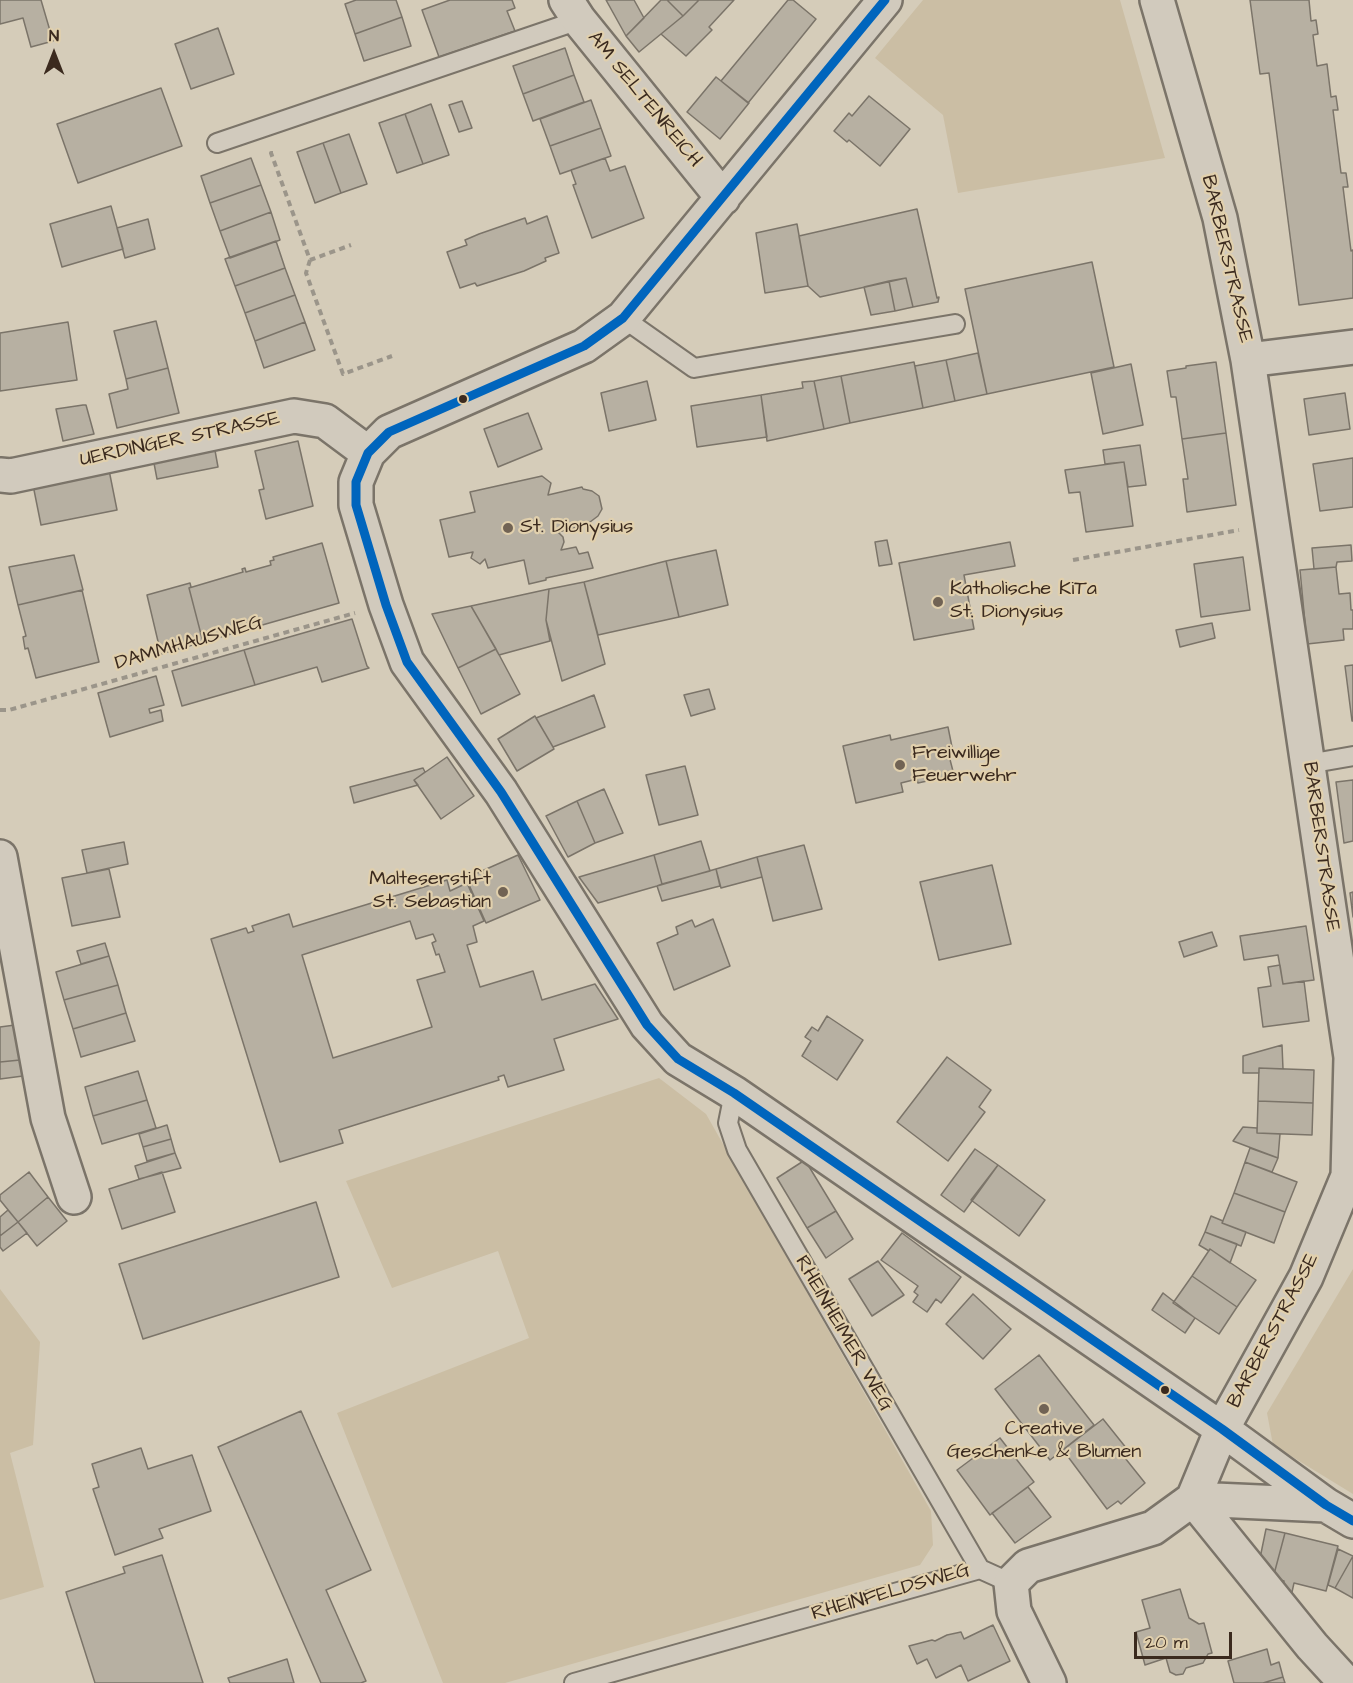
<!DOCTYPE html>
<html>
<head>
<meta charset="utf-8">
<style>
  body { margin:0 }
  #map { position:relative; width:1353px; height:1683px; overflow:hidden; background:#d5ccb9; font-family:"Architects Daughter",sans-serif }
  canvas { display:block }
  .north { position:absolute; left:24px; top:24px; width:60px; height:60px; -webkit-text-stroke:4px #e1d0ad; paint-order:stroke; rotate:0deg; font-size:16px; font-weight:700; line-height:24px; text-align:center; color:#3b2a1e }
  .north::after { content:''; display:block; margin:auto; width:21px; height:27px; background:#3b2a1e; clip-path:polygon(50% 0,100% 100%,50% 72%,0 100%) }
  .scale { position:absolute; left:1134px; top:1632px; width:98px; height:27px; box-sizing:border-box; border:3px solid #3b2a1e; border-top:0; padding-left:8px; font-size:18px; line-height:21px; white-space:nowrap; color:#3b2a1e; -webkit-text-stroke:4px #e1d0ad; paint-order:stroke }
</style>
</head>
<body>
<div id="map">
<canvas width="1353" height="1683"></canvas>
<div class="north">N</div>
<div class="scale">20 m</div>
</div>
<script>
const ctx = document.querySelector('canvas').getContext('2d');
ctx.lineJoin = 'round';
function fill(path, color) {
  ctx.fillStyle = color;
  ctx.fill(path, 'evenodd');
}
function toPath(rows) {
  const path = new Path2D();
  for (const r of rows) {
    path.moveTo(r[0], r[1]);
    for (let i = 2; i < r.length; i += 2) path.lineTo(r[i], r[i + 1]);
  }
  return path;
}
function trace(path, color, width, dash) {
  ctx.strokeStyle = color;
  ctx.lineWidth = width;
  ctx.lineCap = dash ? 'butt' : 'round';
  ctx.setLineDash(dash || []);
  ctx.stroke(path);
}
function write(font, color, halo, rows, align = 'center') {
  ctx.font = font + ' "Architects Daughter",sans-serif';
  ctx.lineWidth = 4.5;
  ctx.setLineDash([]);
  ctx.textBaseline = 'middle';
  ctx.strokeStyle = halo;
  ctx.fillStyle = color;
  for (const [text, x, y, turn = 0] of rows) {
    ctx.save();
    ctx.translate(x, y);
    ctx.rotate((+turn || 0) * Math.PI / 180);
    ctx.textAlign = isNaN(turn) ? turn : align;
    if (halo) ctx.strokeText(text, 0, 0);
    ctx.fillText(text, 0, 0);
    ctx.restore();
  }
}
fill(toPath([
  [923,0,1120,0,1165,158,958,193,943,115,875,58],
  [659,1078,706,1114,931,1511,933,1545,920,1565,505,1683,443,1683,337,1413,529,1338,498,1251,392,1288,346,1181],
  [1353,1269,1353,1494,1273,1445,1267,1413],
  [0,1289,40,1342,33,1445,10,1453,44,1587,0,1600]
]), '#cbbea4');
const building = toPath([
  [0,0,41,0,53,41,31,47,23,18,0,24,0,0],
  [356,0,396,0,402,17,355,34,345,4,356,0],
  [450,0,512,0,515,8,507,11,515,31,439,57,422,10,450,0],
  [606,0,634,0,644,18,626,36,606,0],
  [661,0,667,0,683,16,639,52,626,36,661,0],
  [667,0,699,0,683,16,667,0],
  [699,0,734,0,709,27,712,30,686,56,661,34,683,16,699,0],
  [788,0,793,0,816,19,748,103,721,81,788,0],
  [1250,0,1309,0,1311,21,1316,20,1318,34,1313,35,1317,66,1327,64,1331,97,1336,96,1338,110,1333,110,1341,173,1346,173,1348,187,1343,187,1351,251,1353,250,1353,298,1299,305,1269,73,1260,74,1250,0],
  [402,17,411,46,364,61,355,34,402,17],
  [218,28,234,74,191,89,175,44,218,28],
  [565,48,574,75,523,94,513,66,565,48],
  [574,75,584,102,533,121,523,94,574,75],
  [716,77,749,103,720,139,687,112,716,77],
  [161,88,182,146,78,183,57,124,161,88],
  [869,96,910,129,880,166,849,140,847,142,834,131,849,113,852,116,869,96],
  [591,100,601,128,550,146,540,119,591,100],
  [462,101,472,128,459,132,449,105,462,101],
  [431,104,449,155,423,164,405,114,431,104],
  [405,114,423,164,397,173,379,123,405,114],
  [601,128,611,156,560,174,550,146,601,128],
  [349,134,367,184,341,193,323,143,349,134],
  [323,143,341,193,315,203,297,152,323,143],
  [251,158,261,185,210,203,201,176,251,158],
  [605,158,610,171,625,166,644,218,592,238,573,185,576,184,571,170,605,158],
  [261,185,271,212,220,231,210,203,261,185],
  [111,206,123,249,62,267,50,224,111,206],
  [917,209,937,298,939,297,938,302,913,307,906,278,820,297,808,286,799,236,917,209],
  [271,212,280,240,230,258,220,231,271,212],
  [547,216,559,253,545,258,546,261,524,271,477,286,475,283,460,288,447,252,467,245,465,240,479,234,525,218,527,224,547,216],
  [148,219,155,249,125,258,117,228,148,219],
  [797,224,808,286,765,293,756,233,797,224],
  [276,241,285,268,235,286,225,259,276,241],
  [1092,262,1114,367,987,394,965,289,1092,262],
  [285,268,295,295,245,313,235,286,285,268],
  [906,278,913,307,895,311,889,281,906,278],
  [889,281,895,311,871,315,864,287,889,281],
  [295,295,305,322,255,341,245,313,295,295],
  [156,321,168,368,126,379,114,331,156,321],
  [68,322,77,380,0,391,0,333,68,322],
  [305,322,315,350,264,368,255,341,305,322],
  [978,353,987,394,955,401,946,360,978,353],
  [946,360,955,401,923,408,915,366,946,360],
  [914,362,923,408,850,423,841,376,914,362],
  [1216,362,1226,433,1182,439,1176,397,1171,397,1167,371,1186,368,1186,366,1216,362],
  [1131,364,1143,425,1103,434,1091,373,1131,364],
  [168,368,179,413,117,428,109,394,128,389,126,379,168,368],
  [841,376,850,423,824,429,814,381,841,376],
  [647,381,656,420,609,431,601,393,647,381],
  [814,381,824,429,767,441,761,395,803,388,802,382,814,381],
  [1345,393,1350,429,1309,435,1304,399,1345,393],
  [761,395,767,437,697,447,691,406,761,395],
  [83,405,86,405,94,434,63,441,56,409,83,405],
  [528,413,542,449,498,467,484,429,528,413],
  [1226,433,1236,505,1187,512,1183,479,1188,479,1182,439,1226,433],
  [298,441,313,506,266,519,259,490,264,489,255,451,298,441],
  [214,445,218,467,157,479,153,458,214,445],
  [1140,445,1146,485,1128,487,1124,462,1105,464,1103,450,1140,445],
  [1353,458,1353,507,1320,511,1313,464,1353,458],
  [1124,462,1133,526,1086,532,1080,492,1069,493,1065,470,1124,462],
  [109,470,117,510,41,525,33,485,109,470],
  [542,476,551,483,548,495,582,487,583,489,592,491,599,496,602,509,598,516,590,522,591,524,558,532,563,537,564,542,561,550,576,547,579,554,588,552,593,568,546,578,546,580,529,584,524,560,488,568,485,559,480,564,471,558,473,552,449,557,440,520,475,512,470,492,542,476],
  [887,540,892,564,879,566,875,542,887,540],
  [1010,542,1015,566,964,575,974,629,914,640,899,563,1010,542],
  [322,543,339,603,203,642,189,588,243,572,242,569,245,568,246,572,271,565,270,561,274,560,273,557,322,543],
  [1351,545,1352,561,1337,562,1336,567,1314,569,1312,548,1351,545],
  [716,550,728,605,679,617,666,561,716,550],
  [74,555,83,590,18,605,9,567,74,555],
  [1243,557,1250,610,1201,617,1194,564,1243,557],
  [666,561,679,617,598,635,584,582,666,561],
  [1336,567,1339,594,1350,593,1351,610,1353,610,1353,629,1343,629,1344,640,1307,644,1300,570,1336,567],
  [584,582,605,664,562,681,546,620,549,589,584,582],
  [190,583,191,587,189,588,203,642,161,654,147,595,190,583],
  [549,589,546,620,550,641,499,655,471,606,549,589],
  [82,590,99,662,36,678,28,648,25,649,23,637,26,636,18,605,82,590],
  [471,606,496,649,458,668,432,614,471,606],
  [352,619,367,666,369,668,322,682,317,667,255,685,244,650,352,619],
  [1212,623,1215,638,1180,647,1176,630,1212,623],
  [496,649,520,694,481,714,458,668,496,649],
  [244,650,255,685,182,706,172,671,244,650],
  [1353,665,1353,721,1352,721,1345,666,1353,665],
  [156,676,164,705,149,709,150,713,161,710,163,721,110,737,98,693,156,676],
  [709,689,715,709,691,716,684,695,709,689],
  [594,695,605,727,553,747,536,718,594,695],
  [535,716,554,749,517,771,498,739,535,716],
  [948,727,952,747,947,748,954,775,918,783,917,779,901,783,903,792,856,803,843,746,890,735,891,740,948,727],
  [447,757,474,796,441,819,414,780,447,757],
  [685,766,698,815,659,825,646,775,685,766],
  [423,768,425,772,414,780,418,785,354,803,350,787,423,768],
  [1353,780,1353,841,1344,843,1336,782,1353,780],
  [604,789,623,833,595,843,577,801,604,789],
  [577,801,595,843,568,857,546,816,577,801],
  [701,841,710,871,662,884,654,855,701,841],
  [124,842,128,864,87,873,82,850,124,842],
  [804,845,822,909,773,921,757,857,804,845],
  [518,855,540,900,486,923,466,878,518,855],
  [654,855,662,884,657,886,598,903,579,877,654,855],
  [757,857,762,877,721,888,716,869,757,857],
  [992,865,1011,944,939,960,920,882,992,865],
  [109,869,120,917,72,926,62,878,109,869],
  [716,869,720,886,662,901,657,886,716,869],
  [447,880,450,891,467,883,484,921,473,926,477,942,467,945,480,987,533,971,542,1000,595,984,618,1019,554,1039,564,1070,508,1087,504,1075,498,1077,499,1080,339,1130,343,1143,280,1162,211,939,246,928,248,933,254,931,252,926,289,914,293,927,447,880],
  [410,921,416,939,433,934,436,941,432,943,436,955,439,954,445,972,417,980,432,1027,333,1058,302,955,410,921],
  [1353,892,1353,917,1350,893,1353,892],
  [713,919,730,966,674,990,657,943,678,934,676,927,692,920,695,927,713,919],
  [1306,926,1314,980,1283,984,1278,955,1244,960,1240,936,1306,926],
  [1212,932,1217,946,1184,957,1179,942,1212,932],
  [105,943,109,956,81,964,77,951,105,943],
  [109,956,118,985,64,1000,56,972,109,956],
  [1280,965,1283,984,1304,981,1309,1021,1263,1027,1258,988,1271,986,1268,967,1280,965],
  [118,985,126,1013,73,1029,64,1000,118,985],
  [126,1013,135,1041,81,1057,73,1029,126,1013],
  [827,1016,863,1040,837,1080,802,1056,811,1041,805,1037,812,1027,818,1031,827,1016],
  [15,1025,20,1060,0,1062,0,1027,15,1025],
  [1282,1045,1283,1069,1259,1068,1259,1073,1243,1073,1243,1056,1282,1045],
  [947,1057,991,1090,979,1107,985,1112,948,1161,897,1122,947,1057],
  [20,1060,23,1076,0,1079,0,1062,20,1060],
  [1259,1068,1314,1070,1313,1103,1258,1101,1259,1068],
  [138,1071,147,1100,93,1116,85,1087,138,1071],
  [147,1100,156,1128,102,1144,93,1116,147,1100],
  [1258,1101,1313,1103,1312,1135,1257,1133,1258,1101],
  [167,1125,171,1139,143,1147,139,1134,167,1125],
  [1243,1127,1257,1128,1257,1133,1280,1134,1278,1158,1233,1141,1243,1127],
  [171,1139,175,1153,147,1161,143,1147,171,1139],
  [1250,1148,1278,1158,1272,1172,1245,1162,1250,1148],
  [975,1149,998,1165,964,1212,941,1195,975,1149],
  [175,1153,181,1168,139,1179,135,1166,175,1153],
  [805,1160,836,1211,807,1228,777,1178,805,1160],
  [1245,1162,1297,1182,1285,1212,1234,1193,1245,1162],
  [998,1165,1045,1200,1019,1236,971,1200,998,1165],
  [29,1172,48,1197,18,1222,0,1200,0,1195,29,1172],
  [162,1172,175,1212,122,1229,109,1189,162,1172],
  [1234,1193,1285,1212,1274,1243,1222,1223,1234,1193],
  [48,1197,67,1221,37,1246,18,1222,48,1197],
  [316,1202,339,1277,143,1339,119,1264,316,1202],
  [8,1210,18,1222,0,1236,0,1217,8,1210],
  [836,1211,853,1239,826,1258,807,1228,836,1211],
  [1211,1216,1223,1221,1222,1223,1246,1232,1241,1246,1205,1232,1211,1216],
  [18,1222,27,1233,3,1251,0,1247,0,1236,18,1222],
  [1205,1232,1237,1244,1230,1263,1210,1249,1209,1251,1199,1245,1205,1232],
  [902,1233,961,1277,941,1303,936,1299,927,1312,913,1302,918,1295,914,1292,918,1286,881,1260,902,1233],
  [1210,1249,1256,1280,1237,1307,1192,1276,1210,1249],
  [878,1261,904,1295,872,1316,849,1279,878,1261],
  [1192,1276,1237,1307,1219,1334,1173,1303,1192,1276],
  [1163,1293,1195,1318,1185,1333,1152,1310,1163,1293],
  [973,1294,1011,1329,983,1359,946,1324,973,1294],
  [1039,1355,1094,1425,1050,1460,995,1389,1039,1355],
  [301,1411,371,1570,326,1590,366,1681,361,1683,321,1683,218,1447,301,1411],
  [1103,1419,1127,1449,1121,1453,1145,1483,1121,1504,1118,1501,1107,1509,1063,1450,1103,1419],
  [1000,1438,1034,1482,990,1515,957,1470,1000,1438],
  [141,1448,148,1469,192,1455,211,1511,159,1529,163,1538,115,1555,93,1489,99,1487,92,1464,141,1448],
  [1028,1487,1051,1517,1015,1543,992,1513,1028,1487],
  [1266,1529,1285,1533,1273,1578,1259,1563,1266,1529],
  [1285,1533,1338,1546,1326,1591,1294,1583,1292,1592,1282,1590,1284,1581,1273,1578,1285,1533],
  [1338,1549,1353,1556,1335,1588,1328,1585,1338,1549],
  [162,1555,203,1683,95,1683,66,1592,125,1573,123,1567,162,1555],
  [1353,1556,1353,1598,1335,1588,1353,1556],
  [1180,1589,1189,1618,1199,1624,1204,1623,1212,1653,1208,1654,1203,1663,1186,1668,1183,1674,1176,1675,1170,1672,1166,1658,1145,1665,1136,1632,1150,1628,1142,1600,1180,1589],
  [993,1625,1010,1661,968,1681,961,1665,936,1678,927,1659,917,1664,909,1646,932,1640,935,1641,947,1635,961,1632,964,1639,993,1625],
  [1267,1649,1271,1665,1279,1662,1283,1677,1263,1683,1234,1683,1228,1661,1267,1649],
  [287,1659,294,1683,230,1683,228,1678,287,1659],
  [1283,1677,1285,1683,1263,1683,1283,1677]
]);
fill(building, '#b7b0a2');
trace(building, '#7b7469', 1.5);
const service = toPath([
  [217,143,579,20],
  [623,318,694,368,955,324],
  [1308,764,1353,756],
  [734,1093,728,1123,737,1150,980,1569],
  [574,1683,980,1569,1011,1583]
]);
const minor = toPath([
  [566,0,579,20,723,198],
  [885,0,623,318,584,346,389,432,368,453,356,482,356,505,386,605,407,662,501,792,647,1025,678,1059,734,1093,1222,1429,1326,1505,1353,1521],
  [1248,360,1353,347],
  [0,475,11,476,294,416,325,421,368,453],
  [0,857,48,1118,74,1197],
  [1193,1499,1312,1646,1346,1683],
  [1193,1499,1326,1505],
  [1049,1683,1014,1611,1011,1583,1028,1566,1153,1528,1193,1499,1222,1429,1306,1277,1348,1176,1351,1057,1248,360,1220,218,1157,0]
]);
trace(service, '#7b7469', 22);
trace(minor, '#7b7469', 38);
trace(toPath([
  [273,153,271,153,310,260,351,245],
  [310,260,306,273,343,374,392,356],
  [1073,560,1239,530],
  [0,710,9,710,355,613]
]), '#9b958a', 4, [6, 4.5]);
trace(service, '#d1cabd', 18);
trace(minor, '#d1cabd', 33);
trace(toPath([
  [885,0,623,318,584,346,389,432,368,453,356,482,356,505,386,605,407,662,501,792,647,1025,678,1059,734,1093,1222,1429,1326,1505,1353,1521]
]), '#0065bd', 9);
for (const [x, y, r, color] of [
  [463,399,5,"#3b2a1e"],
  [508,528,6,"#716354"],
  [938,602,6,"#716354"],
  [900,765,6,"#716354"],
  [503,892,6,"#716354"],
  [1165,1390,5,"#3b2a1e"],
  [1044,1409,6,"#716354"]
]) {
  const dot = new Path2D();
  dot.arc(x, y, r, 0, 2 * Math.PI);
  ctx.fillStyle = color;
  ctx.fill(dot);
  trace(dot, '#e1d0ad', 2);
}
write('20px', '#3b2a1e', '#e1d0ad', [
  ["AM SELTENREICH",644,100,51],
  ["BARBERSTRASSE",1226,259,77],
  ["UERDINGER STRASSE",180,440,-12],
  ["DAMMHAUSWEG",189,644,-16],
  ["BARBERSTRASSE",1320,847,82],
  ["BARBERSTRASSE",1274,1331,-62],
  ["RHEINHEIMER WEG",843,1334,60],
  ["RHEINFELDSWEG",891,1593,-16]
]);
write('20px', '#3b2a1e', '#e1d0ad', [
  ["St. Dionysius",520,528],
  ["Katholische KiTa",950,590],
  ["St. Dionysius",950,613],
  ["Freiwillige",912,754],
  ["Feuerwehr",912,777],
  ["Malteserstift",491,880,"right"],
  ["St. Sebastian",491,903,"right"],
  ["Creative",1044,1430,"center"],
  ["Geschenke & Blumen",1044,1453,"center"]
], 'left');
</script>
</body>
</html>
